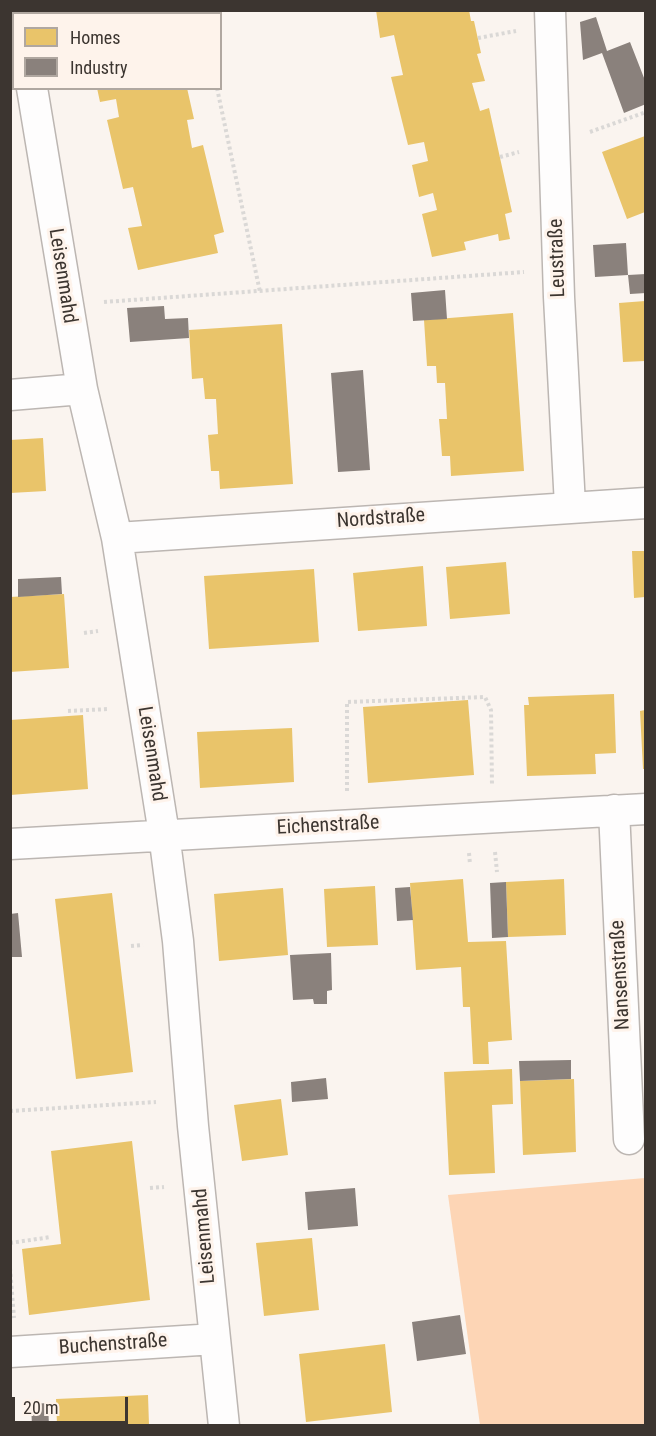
<!DOCTYPE html>
<html>
<head>
<meta charset="utf-8">
<style>
  body { margin:0 }
  #map { position:relative; width:656px; height:1436px; overflow:hidden; background:#faf4ef; font-family:"Roboto Condensed",sans-serif }
  canvas { display:block }
  .frame { position:absolute; inset:0; border:12px solid #3c3530; pointer-events:none }
  .legend { position:absolute; left:12px; top:12px; width:210px; height:78px; box-sizing:border-box; background:#fef3eb; border:2px solid #b0a7a0; margin:0; padding:8px 10px; list-style:none; font-size:18px; color:#3c3530 }
  .legend li { display:flex; align-items:center; gap:12px; height:30px }
  .legend b { width:30px; border:2px solid #b0a7a0 }
  .scale { position:absolute; left:12px; top:1397px; width:116px; height:27px; box-sizing:border-box; border:3px solid #3c3530; border-top:0; padding-left:8px; font-size:18px; line-height:21px; white-space:nowrap; color:#3c3530; -webkit-text-stroke:4px #fef3eb; paint-order:stroke }
</style>
</head>
<body>
<div id="map">
<canvas width="656" height="1436"></canvas>
<div class="frame"></div>
<ul class="legend">
<li><b style="height:16px;background:#e9c46a"></b>Homes</li>
<li><b style="height:16px;background:#8a817c"></b>Industry</li>
</ul>
<div class="scale">20 m</div>
</div>
<script>
const ctx = document.querySelector('canvas').getContext('2d');
ctx.lineJoin = 'round';
function fill(path, color) {
  ctx.fillStyle = color;
  ctx.fill(path, 'evenodd');
}
function toPath(rows) {
  const path = new Path2D();
  for (const r of rows) {
    path.moveTo(r[0], r[1]);
    for (let i = 2; i < r.length; i += 2) path.lineTo(r[i], r[i + 1]);
  }
  return path;
}
function trace(path, color, width, dash) {
  ctx.strokeStyle = color;
  ctx.lineWidth = width;
  ctx.lineCap = dash ? 'butt' : 'round';
  ctx.setLineDash(dash || []);
  ctx.stroke(path);
}
function write(font, color, halo, rows, align = 'center') {
  ctx.font = font + ' "Roboto Condensed",sans-serif';
  ctx.lineWidth = 6;
  ctx.setLineDash([]);
  ctx.textBaseline = 'middle';
  ctx.strokeStyle = halo;
  ctx.fillStyle = color;
  for (const [text, x, y, turn = 0] of rows) {
    ctx.save();
    ctx.translate(x, y);
    ctx.rotate((+turn || 0) * Math.PI / 180);
    ctx.textAlign = isNaN(turn) ? turn : align;
    if (halo) ctx.strokeText(text, 0, 0);
    ctx.fillText(text, 0, 0);
    ctx.restore();
  }
}
fill(toPath([
  [645,1178,645,1425,480,1425,448,1195]
]), '#fdd5b5');
fill(toPath([
  [82,10,160,10,161,14,82,14],
  [376,10,469,10,471,21,474,21,481,53,477,54,485,81,472,83,480,111,489,108,512,212,505,214,510,239,499,241,498,234,464,242,466,250,432,257,422,214,437,210,433,193,419,197,412,165,428,161,424,142,408,145,391,77,403,75,394,35,380,38],
  [97,88,187,88,194,119,187,120,192,148,203,145,224,232,214,235,218,253,138,270,128,228,142,226,133,187,123,189,107,120,119,117,116,99,100,102],
  [645,136,645,212,627,219,602,152],
  [645,301,645,361,623,362,619,303],
  [513,313,524,471,451,476,450,456,442,456,439,419,447,419,445,383,437,383,436,366,427,366,424,320],
  [282,324,293,484,220,489,219,471,211,471,208,435,218,434,216,399,205,399,203,378,192,379,189,330],
  [43,438,46,491,10,493,10,440],
  [632,551,645,551,645,597,634,598],
  [506,562,510,614,450,619,446,567],
  [423,566,427,626,358,631,353,573],
  [314,569,319,642,209,649,204,576],
  [64,594,69,668,10,672,10,597],
  [614,694,616,753,595,754,596,774,527,776,524,705,529,705,528,697],
  [468,700,474,775,368,783,363,707],
  [645,710,645,769,643,769,640,711],
  [83,715,88,789,10,795,10,720],
  [292,728,294,782,200,788,197,732],
  [463,879,468,942,506,941,512,1040,488,1042,489,1064,473,1064,470,1007,463,1007,461,967,416,970,410,883],
  [564,879,566,935,508,937,506,882],
  [375,886,378,945,327,947,324,889],
  [283,888,288,955,219,961,214,894],
  [112,893,133,1072,76,1079,55,899],
  [512,1069,513,1104,492,1105,495,1173,449,1175,444,1072],
  [574,1079,576,1152,523,1155,520,1081],
  [281,1099,288,1155,242,1161,234,1105],
  [132,1141,150,1300,29,1315,22,1249,61,1244,51,1151],
  [312,1238,319,1310,264,1316,256,1243],
  [385,1344,392,1412,306,1422,299,1354],
  [148,1395,149,1425,57,1425,56,1399]
]), '#e9c46a');
fill(toPath([
  [596,17,607,51,630,42,646,83,646,104,624,113,602,53,583,60,580,22],
  [626,243,628,275,595,277,593,245],
  [646,274,646,293,630,294,628,275],
  [445,290,447,319,413,321,411,293],
  [164,306,165,319,188,318,189,338,130,342,127,308],
  [363,370,370,470,338,472,331,373],
  [61,577,62,594,18,597,18,579],
  [506,882,508,937,492,938,490,883],
  [410,887,413,920,397,921,395,888],
  [18,913,22,957,10,957,10,914],
  [331,953,332,990,327,991,327,1004,314,1004,313,999,293,1000,290,955],
  [571,1060,571,1079,520,1081,519,1061],
  [326,1078,328,1099,292,1102,291,1082],
  [355,1188,358,1226,308,1230,305,1192],
  [460,1315,466,1354,417,1361,412,1322],
  [48,1403,49,1426,32,1426,31,1404]
]), '#8a817c');
const minor = toPath([
  [19,10,20,14],
  [550,10,559,297,570,506],
  [32,88,82,389,117,538,164,834,178,941,193,1126,224,1426],
  [10,395,82,389],
  [117,538,646,503],
  [614,810,629,1139],
  [10,844,646,809],
  [10,1352,215,1339]
]);
trace(minor, '#bcb6b2', 33);
trace(toPath([
  [201,10,201,14],
  [478,38,516,31],
  [217,88,260,292],
  [590,132,646,112],
  [500,157,519,152],
  [104,302,524,272],
  [84,633,98,631],
  [68,711,109,709],
  [347,791,347,702,485,697,491,710,492,785],
  [495,852,497,872],
  [469,853,470,864],
  [131,946,143,945],
  [10,1111,156,1102],
  [150,1188,164,1187],
  [10,1243,51,1237],
  [10,1268,14,1318]
]), '#dad8d6', 4, [3, 3]);
trace(minor, '#fefdfd', 30);
write('20px', '#3c3530', '#fef3eb', [
  ["Leustraße",558,258,-92],
  ["Leisenmahd",62,276,81],
  ["Nordstraße",381,519,-4],
  ["Leisenmahd",151,754,81],
  ["Eichenstraße",328,826,-3],
  ["Nansenstraße",621,975,-93],
  ["Leisenmahd",205,1236,-95],
  ["Buchenstraße",113,1345,-4]
]);
</script>
</body>
</html>
